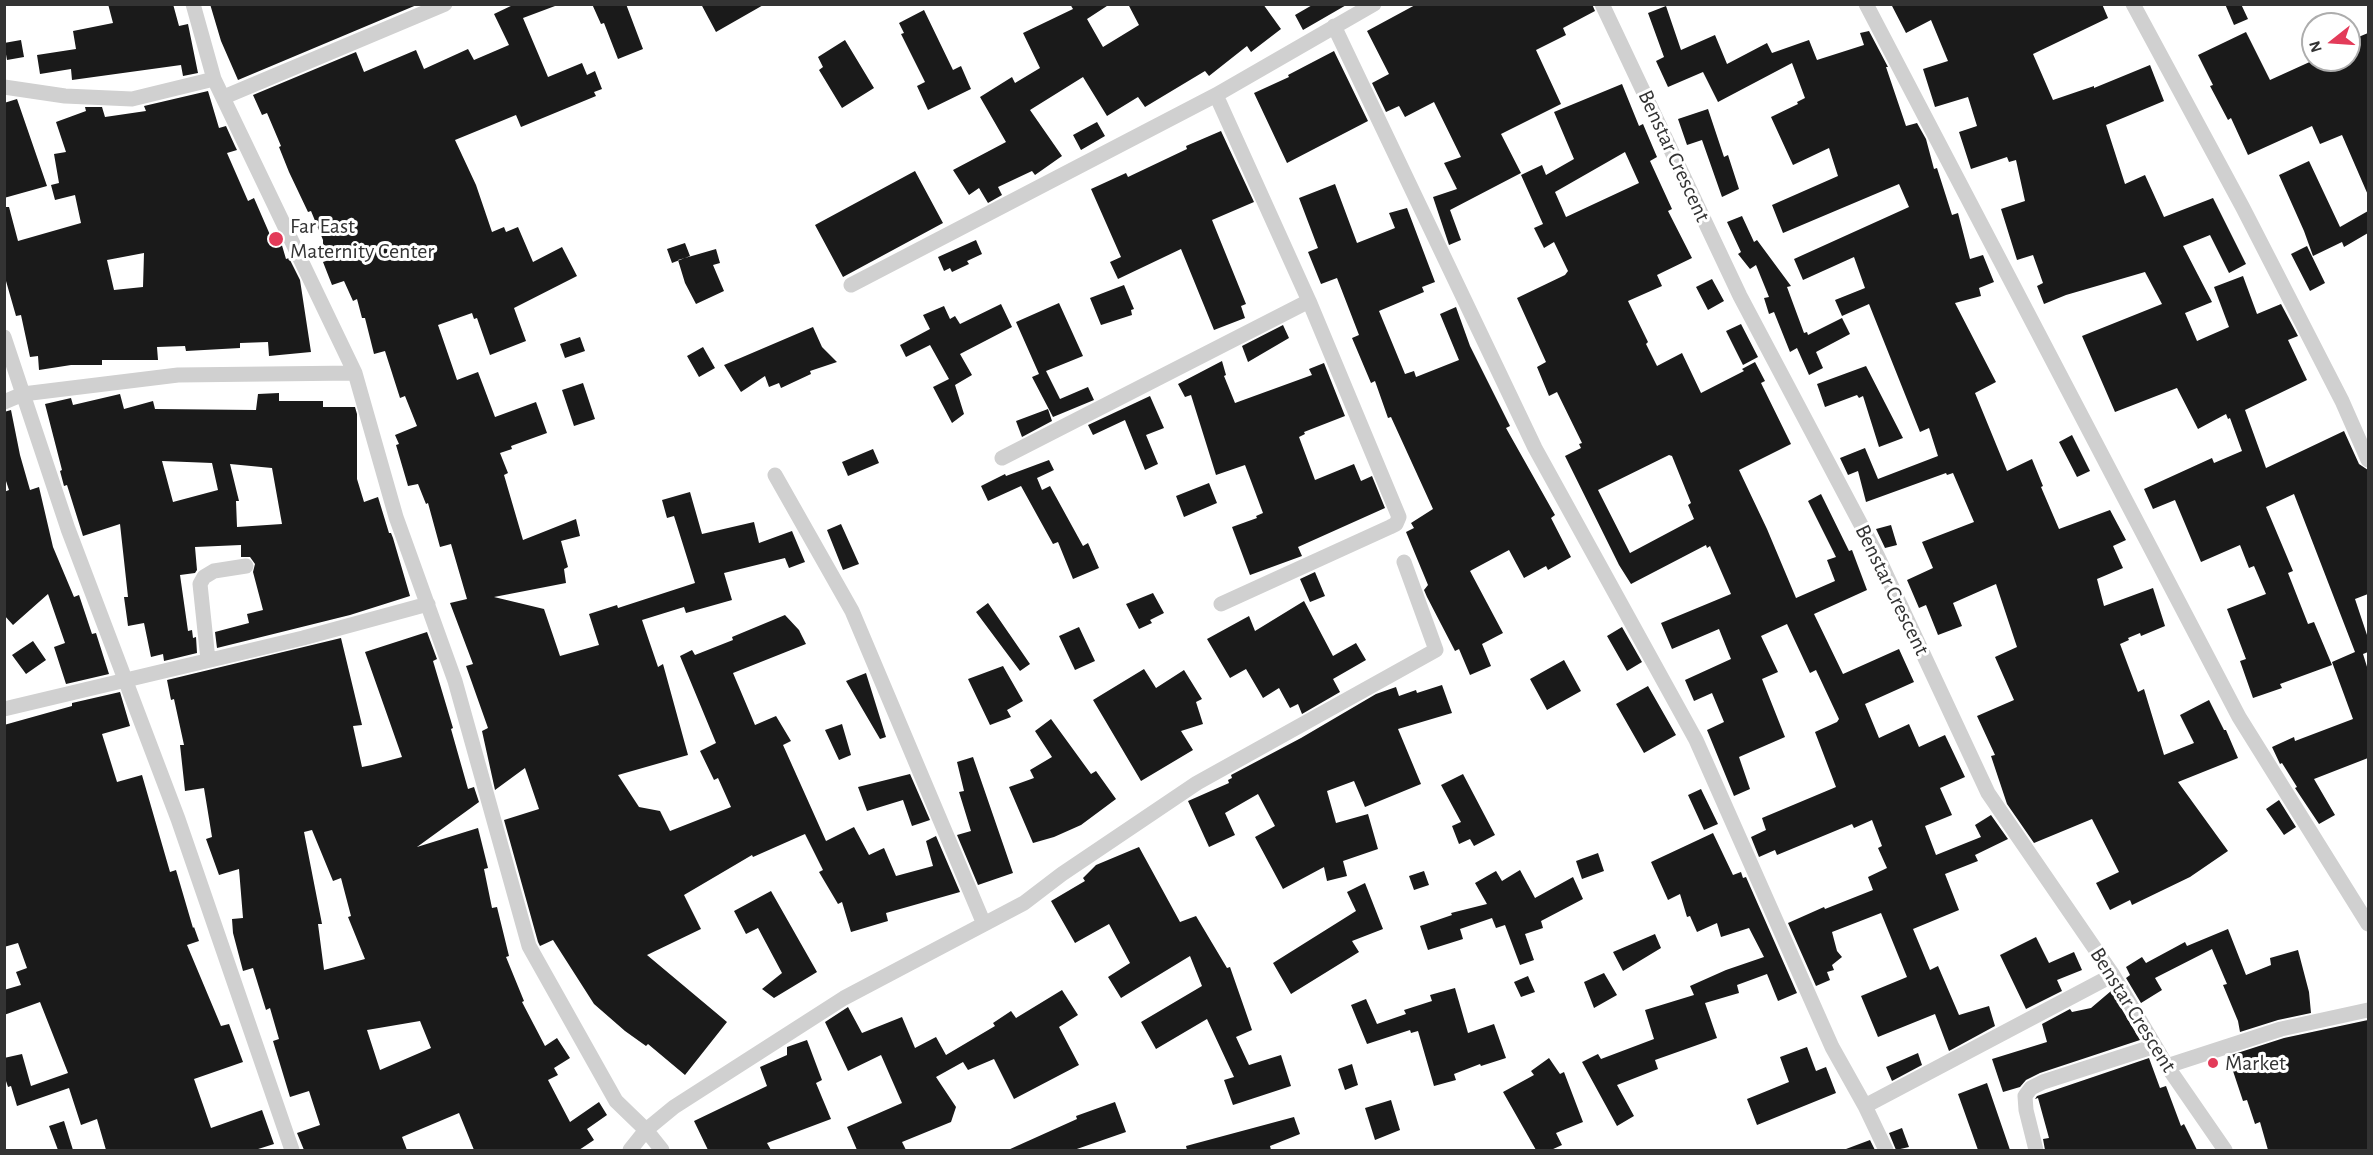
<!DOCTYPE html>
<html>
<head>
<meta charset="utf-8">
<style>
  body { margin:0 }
  #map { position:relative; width:2373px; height:1155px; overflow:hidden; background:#fff; font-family:"Alegreya Sans",sans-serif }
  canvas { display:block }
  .frame { position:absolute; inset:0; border:6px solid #333; pointer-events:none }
  .north { position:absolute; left:2301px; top:12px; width:60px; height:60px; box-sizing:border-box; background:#fff; border:2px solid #adadad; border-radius:50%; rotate:253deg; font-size:16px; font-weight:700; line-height:24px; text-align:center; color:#333 }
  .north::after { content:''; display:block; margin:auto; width:21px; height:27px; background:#e33b59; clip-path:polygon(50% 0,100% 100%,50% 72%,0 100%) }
</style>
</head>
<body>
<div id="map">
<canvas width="2373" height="1155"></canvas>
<div class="frame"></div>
<div class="north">N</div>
</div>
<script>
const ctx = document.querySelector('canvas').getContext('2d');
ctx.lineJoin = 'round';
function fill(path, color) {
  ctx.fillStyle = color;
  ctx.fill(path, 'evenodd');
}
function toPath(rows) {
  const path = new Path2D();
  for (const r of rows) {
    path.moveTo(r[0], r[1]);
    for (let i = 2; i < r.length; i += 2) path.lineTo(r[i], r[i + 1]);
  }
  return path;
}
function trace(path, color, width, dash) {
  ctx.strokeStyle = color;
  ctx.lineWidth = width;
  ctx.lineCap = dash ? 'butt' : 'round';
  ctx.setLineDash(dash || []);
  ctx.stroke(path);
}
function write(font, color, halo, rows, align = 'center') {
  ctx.font = font + ' "Alegreya Sans",sans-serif';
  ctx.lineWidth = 6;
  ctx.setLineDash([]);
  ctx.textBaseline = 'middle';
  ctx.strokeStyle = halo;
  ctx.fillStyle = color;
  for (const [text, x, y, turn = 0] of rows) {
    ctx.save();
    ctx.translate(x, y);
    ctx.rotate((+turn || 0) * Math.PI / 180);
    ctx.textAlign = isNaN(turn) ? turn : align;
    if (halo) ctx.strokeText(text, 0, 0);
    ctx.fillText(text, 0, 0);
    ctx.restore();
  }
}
fill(toPath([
  [108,4,173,4,179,26,188,24,198,73,183,76,181,65,72,80,71,69,40,74,37,55,76,49,73,31,113,23],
  [210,4,419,4,238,80,221,41],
  [515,4,554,4,555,6,523,18,548,77,582,63,587,75,595,71,602,89,594,92,596,96,521,127,516,115,455,140,476,185,492,232,504,227,506,232,518,227,533,262,562,247,577,276,514,308,526,341,490,355,477,318,474,319,472,313,438,325,457,380,478,372,495,417,536,402,547,433,511,446,512,449,500,453,508,473,504,475,523,540,576,519,580,536,561,541,568,567,564,569,566,583,494,597,544,609,560,656,599,645,589,614,617,605,618,608,695,583,674,516,667,518,662,500,690,492,702,534,754,522,759,543,792,531,805,562,789,568,785,558,724,573,732,600,686,613,684,607,642,620,658,667,663,664,688,755,618,775,639,807,660,811,670,831,731,807,718,778,714,780,700,751,716,743,680,656,692,650,695,655,733,640,732,637,785,615,799,630,806,644,733,673,755,725,776,716,791,741,783,745,826,841,854,827,869,855,884,848,896,876,933,866,926,841,936,836,960,892,886,913,888,921,851,932,842,902,838,904,819,872,823,870,805,834,753,857,752,855,684,895,701,929,647,955,727,1022,685,1075,648,1044,646,1046,625,1031,594,1004,553,940,540,946,538,942,504,820,539,809,525,768,495,790,482,731,488,728,466,666,473,664,450,603,467,599,451,544,440,547,428,503,426,504,418,484,408,486,396,445,399,444,395,435,417,426,405,396,400,398,385,351,374,354,365,318,362,318,357,299,353,301,344,281,332,285,323,262,329,260,323,246,323,240,311,211,308,212,289,172,279,147,281,146,267,113,262,115,253,95,356,52,364,72,416,50,424,69,468,49,474,60,509,45,494,14],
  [592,4,626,4,643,49,618,59,604,23,601,24],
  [701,4,765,4,716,32],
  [1070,4,1110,4,1087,19,1103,47,1139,25,1128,4,1263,4,1281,29,1251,52,1247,46,1209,76,1205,71,1145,107,1138,97,1107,116,1083,77,1030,110,1062,156,1035,175,1032,171,998,187,1002,195,988,203,979,188,969,195,953,170,1006,142,980,97,1012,77,1015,83,1040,68,1023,33,1073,9],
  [1314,4,1348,4,1303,30,1295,15],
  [1417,4,1592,4,1595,11,1563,28,1566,35,1536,50,1561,104,1501,134,1521,173,1450,210,1461,240,1449,245,1433,197,1457,189,1444,163,1461,157,1434,102,1405,117,1399,106,1386,112,1372,83,1389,74,1367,31],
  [1891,4,2102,4,2108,18,2033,54,2053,100,2094,86,2094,88,2150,65,2164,101,2106,125,2125,184,2145,175,2164,217,2213,198,2246,264,2229,273,2210,235,2183,246,2212,302,2185,313,2197,341,2229,327,2214,287,2243,276,2257,314,2281,304,2298,336,2288,340,2307,380,2245,410,2266,468,2344,431,2359,464,2368,470,2368,594,2355,599,2368,638,2368,652,2363,654,2368,670,2368,758,2314,779,2335,815,2319,824,2295,788,2297,787,2282,763,2280,764,2272,747,2294,737,2295,741,2353,719,2332,662,2355,652,2294,494,2266,507,2293,571,2288,573,2308,624,2314,622,2332,665,2280,684,2282,688,2253,698,2240,661,2246,659,2227,609,2266,594,2254,566,2249,568,2240,545,2201,562,2175,500,2153,509,2144,489,2212,458,2214,463,2242,451,2230,418,2228,419,2226,414,2198,429,2177,388,2115,412,2082,336,2162,304,2145,272,2066,295,2044,304,2037,286,2043,283,2033,255,2017,260,2001,209,2025,201,2016,160,2009,162,2007,157,1971,169,1959,132,1977,126,1968,97,1935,107,1923,69,1948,61,1931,20,1906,33],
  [2225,4,2241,4,2248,19,2234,25],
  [1666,6,1681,50,1715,35,1727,64,1767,43,1772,53,1809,40,1817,60,1864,45,1860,33,1869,31,1888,67,1886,67,1906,126,1917,123,1926,139,1934,169,1937,168,1952,215,1958,213,1970,259,1983,255,1994,282,1979,288,1981,296,1955,303,1996,382,1975,393,2007,471,2032,459,2043,486,2041,487,2059,529,2110,510,2126,540,2113,546,2123,568,2097,579,2104,606,2153,588,2165,626,2141,636,2140,633,2128,638,2129,640,2120,644,2138,692,2144,689,2164,755,2194,743,2180,715,2209,700,2224,730,2226,730,2238,758,2178,782,2228,851,2190,877,2132,905,2130,900,2110,910,2096,883,2119,872,2092,819,2034,843,2007,804,1991,756,1995,755,1977,716,2014,700,1995,657,2017,647,1996,584,1953,603,1962,626,1938,635,1926,605,1919,608,1907,580,1933,568,1922,542,1974,522,1953,473,1947,475,1946,473,1866,502,1858,471,1848,475,1840,458,1865,448,1878,479,1938,456,1929,428,1920,432,1869,304,1842,316,1835,300,1865,288,1854,257,1803,280,1794,259,1909,207,1899,184,1783,233,1772,205,1838,176,1829,148,1793,165,1771,117,1798,104,1797,102,1805,98,1792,63,1718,102,1703,72,1668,87,1656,61,1664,57,1648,13],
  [924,10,953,70,961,66,971,89,928,110,917,86,925,82,901,34,904,33,899,23],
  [2246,32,2270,80,2314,60,2349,60,2349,41,2368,33,2368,195,2342,135,2320,144,2312,126,2248,155,2231,118,2228,120,2210,86,2213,85,2198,55],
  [21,40,24,57,7,60,4,43],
  [845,40,874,88,842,108,819,70,823,67,818,57],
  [1334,51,1368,121,1287,163,1254,93,1289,77,1288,75],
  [1622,84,1639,126,1643,124,1657,157,1650,161,1672,209,1668,211,1692,258,1657,275,1662,286,1628,301,1648,342,1646,344,1657,366,1682,353,1701,393,1744,371,1742,369,1755,362,1765,381,1761,383,1791,444,1739,470,1767,529,1796,598,1835,581,1827,560,1836,557,1808,501,1821,494,1849,551,1852,550,1867,590,1814,614,1843,674,1899,649,1914,682,1865,704,1879,738,1909,724,1919,747,1945,735,1965,777,1940,788,1952,815,1925,826,1936,855,1981,837,1975,825,1991,815,2008,839,1975,855,1978,861,1945,874,1959,910,1913,929,1930,970,1938,966,1959,1015,1989,1006,1995,1026,1949,1051,1935,1014,1878,1037,1861,996,1907,977,1881,913,1832,932,1837,951,1842,957,1832,965,1834,970,1827,972,1830,980,1816,986,1788,923,1824,907,1825,909,1873,890,1868,877,1887,868,1878,848,1882,846,1872,820,1854,828,1852,824,1777,855,1775,850,1759,857,1751,837,1766,830,1762,818,1836,787,1815,732,1837,722,1839,719,1816,670,1810,673,1787,624,1761,636,1778,672,1762,679,1785,737,1739,757,1750,789,1734,796,1707,730,1724,722,1712,693,1694,701,1685,680,1731,659,1719,629,1672,649,1661,623,1731,594,1710,546,1707,548,1706,545,1631,584,1619,565,1565,456,1581,448,1579,444,1582,443,1557,392,1549,396,1537,367,1546,362,1517,298,1565,275,1568,271,1554,242,1544,248,1534,228,1543,224,1521,175,1542,165,1546,175,1574,159,1554,112],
  [1625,152,1639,183,1566,217,1555,192],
  [1669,455,1672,456,1691,503,1688,505,1694,519,1630,553,1598,490],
  [208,91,219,128,226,126,235,146,237,150,227,153,248,201,254,198,274,244,281,242,286,259,289,258,300,280,311,352,269,356,268,342,240,343,240,348,186,351,185,346,157,347,158,360,102,360,102,365,71,365,39,370,38,356,30,357,21,315,16,316,4,274,4,207,9,207,18,241,81,223,75,195,55,200,51,185,59,183,54,154,66,152,56,122,86,111,85,107,102,107,105,117,146,111,144,106],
  [144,253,143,287,114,290,107,260],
  [17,99,47,186,4,198,4,103],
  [1708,109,1724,157,1728,155,1739,189,1722,197,1702,140,1687,145,1678,119],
  [1097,122,1105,136,1081,150,1073,135],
  [1221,131,1254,202,1212,220,1246,304,1241,306,1245,318,1214,330,1181,249,1118,279,1110,262,1121,257,1091,189,1126,173,1128,177,1187,149,1186,146],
  [2309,161,2340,227,2368,211,2368,233,2344,247,2342,242,2313,256,2304,231,2279,175],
  [915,171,943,223,843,277,815,225],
  [1335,184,1357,243,1395,228,1389,213,1407,208,1435,282,1422,287,1424,292,1379,311,1405,374,1414,371,1416,377,1459,360,1440,314,1456,307,1470,346,1510,426,1506,428,1555,515,1551,518,1571,557,1548,570,1546,566,1524,578,1509,550,1470,571,1503,633,1482,644,1491,666,1470,675,1459,649,1455,651,1427,597,1424,590,1428,585,1406,532,1414,528,1411,523,1433,509,1391,417,1388,418,1375,381,1371,383,1352,338,1359,335,1337,278,1321,284,1308,252,1318,248,1299,198],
  [1742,216,1754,242,1757,240,1791,286,1787,287,1804,333,1807,332,1808,335,1842,318,1850,334,1816,352,1823,368,1809,375,1797,348,1790,352,1774,312,1769,314,1764,298,1769,297,1756,265,1750,269,1738,254,1741,252,1727,222],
  [976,240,982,254,967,261,969,264,952,272,950,268,944,271,938,257],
  [685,243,690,256,672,263,667,249],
  [2307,246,2325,283,2310,291,2291,254],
  [716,249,720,263,713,265,724,291,696,304,685,283,678,260],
  [1712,279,1724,301,1708,310,1696,287],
  [1124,285,1134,309,1131,310,1132,315,1101,325,1090,298],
  [1059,303,1083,356,1046,371,1060,399,1088,387,1094,400,1053,417,1032,377,1039,374,1016,322],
  [1001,304,1012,327,960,354,972,375,955,385,964,414,952,423,933,387,949,379,930,345,906,357,900,345,930,329,923,315,944,306,950,319,955,316,960,324],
  [1741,324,1758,357,1743,365,1726,331],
  [1283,325,1289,338,1248,362,1242,346],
  [813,327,822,347,837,362,810,371,811,374,781,388,779,383,769,387,765,376,741,392,724,365],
  [580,337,585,351,565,358,560,344],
  [703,347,715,368,699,377,687,356],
  [1222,361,1226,375,1224,376,1235,403,1312,375,1309,369,1324,363,1345,416,1304,432,1305,434,1299,437,1315,480,1354,464,1361,481,1372,476,1385,508,1298,547,1302,556,1250,575,1232,527,1257,518,1256,516,1263,513,1245,465,1216,475,1191,395,1185,397,1178,384],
  [1866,366,1903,438,1879,447,1863,396,1859,398,1857,395,1825,407,1817,384],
  [583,383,595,419,574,426,562,390],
  [279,393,279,401,323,401,323,407,355,407,357,414,357,479,364,502,378,497,389,533,391,533,393,538,410,596,350,615,217,648,215,632,249,623,247,614,263,610,253,572,255,564,250,557,241,557,241,545,195,547,197,570,195,573,180,575,188,631,192,630,193,638,196,637,197,653,164,661,163,654,151,657,144,623,128,626,124,597,128,597,120,524,83,536,67,485,64,486,60,471,62,470,45,404,71,398,73,405,120,394,124,409,153,401,155,409,256,410,258,394],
  [162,461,212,463,218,490,173,502],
  [230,464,272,468,282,524,237,527,236,501,239,501],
  [1150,396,1164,428,1146,435,1158,464,1145,470,1125,420,1093,435,1088,425],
  [1048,409,1052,421,1022,437,1016,421],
  [11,410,20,455,30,490,39,487,53,547,74,597,79,595,92,634,96,633,109,674,66,684,54,647,65,643,48,594,13,625,4,615,4,492,9,490,4,475,4,412],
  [2072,435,2090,471,2077,477,2059,442],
  [873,449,879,463,848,476,842,462],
  [1049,460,1054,470,1037,478,1042,490,1050,486,1083,546,1088,543,1099,568,1073,579,1058,542,1053,544,1021,486,988,501,981,486,1005,474,1006,476],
  [1209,483,1217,503,1184,517,1176,496],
  [841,524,859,564,843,570,827,530],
  [1891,525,1897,545,1885,548,1876,529],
  [1315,572,1325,596,1310,602,1300,579],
  [1153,593,1164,613,1150,620,1152,623,1139,629,1126,604],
  [1304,601,1333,656,1356,643,1366,660,1333,679,1340,692,1302,714,1298,704,1290,708,1279,688,1263,698,1246,669,1230,678,1207,639,1249,616,1255,631],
  [988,603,1030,664,1020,671,976,612],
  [1079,627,1095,661,1075,670,1059,636],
  [1622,627,1642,662,1627,671,1607,636],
  [427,632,437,659,433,661,453,728,451,729,468,789,474,787,479,802,417,847,478,828,488,868,484,869,492,908,497,907,509,956,506,957,524,1001,522,1002,545,1046,557,1038,570,1058,554,1068,558,1075,548,1080,570,1122,599,1102,607,1115,587,1129,594,1140,579,1150,474,1150,459,1113,402,1137,407,1150,304,1150,297,1133,320,1125,309,1091,290,1097,273,1041,279,1039,270,1008,266,1010,253,968,243,971,233,933,232,919,243,918,239,869,219,875,206,839,212,837,204,788,185,791,180,745,184,745,174,699,171,700,167,680,341,638,362,725,353,726,362,767,372,765,402,757,365,652],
  [312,830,333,881,341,878,351,916,348,917,365,959,324,970,318,924,322,924,304,832],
  [420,1021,431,1048,380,1070,367,1030],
  [33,641,46,660,26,674,12,655],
  [1564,660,1581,691,1547,710,1530,679],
  [1003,666,1023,701,1007,710,1011,717,990,725,968,679],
  [1144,669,1156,688,1184,670,1202,699,1196,702,1203,724,1181,731,1193,750,1141,781,1093,700],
  [866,673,886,737,880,739,846,681],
  [1442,685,1452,713,1398,729,1421,784,1365,807,1354,781,1327,791,1336,823,1368,814,1378,849,1343,861,1347,876,1327,881,1324,867,1283,889,1255,837,1275,826,1258,794,1225,813,1235,835,1209,847,1188,801,1229,783,1228,780,1232,778,1231,775,1301,738,1376,694,1396,687,1399,696,1416,690,1417,693],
  [1648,686,1676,735,1644,753,1616,704],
  [120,692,130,726,102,734,117,782,142,775,170,872,176,870,193,928,194,927,199,941,187,945,221,1026,229,1024,243,1062,194,1079,211,1128,262,1110,274,1144,255,1150,106,1150,97,1119,81,1125,69,1088,17,1106,11,1086,8,1087,4,1075,4,1058,22,1054,31,1086,68,1073,40,1002,4,1015,4,990,21,985,16,972,27,968,18,943,4,947,4,725,72,706,72,703],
  [1051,719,1091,774,1096,771,1116,799,1081,825,1054,837,1033,843,1009,787,1034,778,1030,770,1052,757,1035,731],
  [842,724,851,755,839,760,825,730],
  [973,757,1013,873,978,885,957,835,971,831,959,792,964,791,957,762],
  [910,774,930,820,912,826,903,800,867,811,858,787],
  [1463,774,1495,835,1474,846,1470,839,1459,844,1452,826,1461,822,1441,785],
  [1701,789,1718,824,1704,830,1688,795],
  [2279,800,2296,827,2284,835,2266,809],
  [1713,833,1733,875,1741,872,1743,878,1746,877,1797,993,1778,1001,1767,974,1737,985,1739,993,1705,1003,1717,1038,1655,1060,1658,1069,1617,1085,1634,1116,1617,1126,1582,1062,1598,1054,1601,1059,1654,1039,1645,1010,1694,995,1690,986,1726,970,1764,957,1749,928,1721,937,1717,923,1697,932,1690,916,1687,917,1680,894,1668,900,1651,862],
  [1139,847,1180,922,1196,916,1227,968,1230,967,1252,1030,1236,1037,1249,1065,1281,1055,1291,1086,1233,1105,1224,1080,1234,1077,1207,1019,1156,1049,1141,1022,1202,986,1190,956,1121,998,1108,977,1130,963,1109,924,1075,943,1051,901,1085,881,1083,878,1096,865],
  [1598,853,1604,871,1582,879,1576,861],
  [1520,870,1535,898,1573,877,1583,899,1541,921,1543,928,1525,934,1534,960,1520,965,1505,925,1496,928,1492,918,1460,929,1463,939,1428,950,1420,926,1452,915,1451,913,1487,904,1475,883,1496,871,1502,881],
  [1424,871,1429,885,1414,890,1409,876],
  [1365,883,1383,929,1352,941,1359,952,1291,994,1273,963,1356,911,1347,892],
  [771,891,817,972,774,998,762,989,782,973,758,928,746,934,734,911],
  [2228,929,2246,975,2271,965,2270,958,2298,950,2309,992,2311,1013,2278,1020,2240,1032,2238,1021,2223,985,2227,984,2212,949,2155,978,2162,990,2141,1003,2126,978,2130,975,2126,967,2142,957,2146,963,2185,942,2187,946],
  [1655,934,1661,948,1623,971,1613,952],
  [2036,937,2049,963,2074,952,2082,970,2057,980,2062,991,2026,1009,2000,955],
  [1604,973,1617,995,1594,1008,1584,982],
  [1528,976,1535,992,1521,997,1514,982],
  [1455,988,1468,1033,1494,1024,1506,1058,1481,1066,1480,1064,1454,1074,1456,1080,1434,1086,1418,1031,1411,1033,1410,1030,1367,1044,1351,1005,1366,999,1377,1024,1406,1014,1404,1010,1432,1001,1430,995],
  [1062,990,1078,1015,1059,1027,1079,1065,1014,1099,994,1059,968,1070,963,1062,936,1077,956,1107,951,1122,902,1142,906,1150,857,1150,847,1127,902,1103,881,1055,848,1071,825,1022,848,1007,862,1033,902,1017,915,1048,936,1037,946,1055,995,1026,993,1023,1011,1011,1016,1018],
  [2111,991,2140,1040,2040,1073,2026,1080,2020,1087,2003,1092,1992,1059,2047,1042,2042,1024,2070,1009,2072,1012,2091,1008],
  [2368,1020,2368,1150,2268,1150,2260,1122,2255,1124,2247,1100,2243,1101,2228,1056,2284,1038],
  [807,1040,822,1080,816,1083,831,1119,767,1143,771,1150,708,1150,694,1121,767,1086,760,1067,787,1055,787,1047],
  [1807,1047,1816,1071,1826,1067,1836,1093,1757,1125,1747,1099,1789,1082,1780,1057],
  [1918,1053,1922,1065,1892,1081,1886,1067],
  [1549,1058,1560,1074,1564,1072,1583,1122,1556,1133,1562,1145,1551,1150,1536,1150,1503,1092,1534,1075,1531,1071],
  [2149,1058,2160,1088,2166,1086,2181,1126,2184,1124,2197,1150,2045,1150,2043,1139,2049,1138,2038,1098,2035,1099,2037,1096],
  [1352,1064,1358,1085,1345,1090,1338,1069],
  [1987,1083,2010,1150,1978,1150,1958,1094],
  [1391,1100,1400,1130,1375,1140,1365,1108],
  [1115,1102,1126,1132,1074,1150,1008,1150,1077,1119,1076,1116],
  [1294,1117,1300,1134,1270,1146,1271,1150,1187,1150,1186,1146],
  [64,1121,73,1150,58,1150,49,1126],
  [1902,1128,1909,1147,1896,1150,1889,1133],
  [1870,1140,1875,1150,1846,1150,1846,1149]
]), '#1a1a1a');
trace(toPath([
  [193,4,214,79,355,373,396,517,455,681,529,946,616,1101,646,1130,662,1150],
  [1602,4,1740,296,1877,555,1988,793,2113,975,2167,1066,2225,1150],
  [1866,4,2239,717,2368,924],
  [2133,4,2243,208,2342,401,2368,460],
  [1334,26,1535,448,1696,740,1832,1047,1865,1106,1886,1150],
  [4,87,65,96,132,99,214,79],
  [1216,95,1309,301,1399,517,1396,524,1390,527,1221,604],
  [224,97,445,4],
  [851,285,1216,95,1374,4],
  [4,337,68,529,178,819,292,1150],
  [4,402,23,394,178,375,355,373],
  [1002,458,1309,301],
  [775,475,852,611,984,924],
  [208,660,200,584,204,577,214,571,246,566],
  [4,709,303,638,428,604],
  [2167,1066,2281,1029,2368,1010],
  [1865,1106,2113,975],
  [630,1150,646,1130,674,1107,844,998,1024,903,1062,874,1197,783,1436,650,1404,562],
  [2036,1150,2026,1110,2025,1096,2031,1088,2043,1082,2155,1046]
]), '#d0d0d0', 15);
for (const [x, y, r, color] of [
  [276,239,8,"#e33b59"],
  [2213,1063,6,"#e33b59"]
]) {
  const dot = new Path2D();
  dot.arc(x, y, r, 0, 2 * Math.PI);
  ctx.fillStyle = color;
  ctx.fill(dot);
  trace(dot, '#fff', 2);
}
write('22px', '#333', '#fff', [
  ["Benstar Crescent",1674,156,65],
  ["Benstar Crescent",1892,590,64],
  ["Benstar Crescent",2133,1010,58]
]);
write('22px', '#333', '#fff', [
  ["Far East",290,226],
  ["Maternity Center",290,251],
  ["Market",2225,1063]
], 'left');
</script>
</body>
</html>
